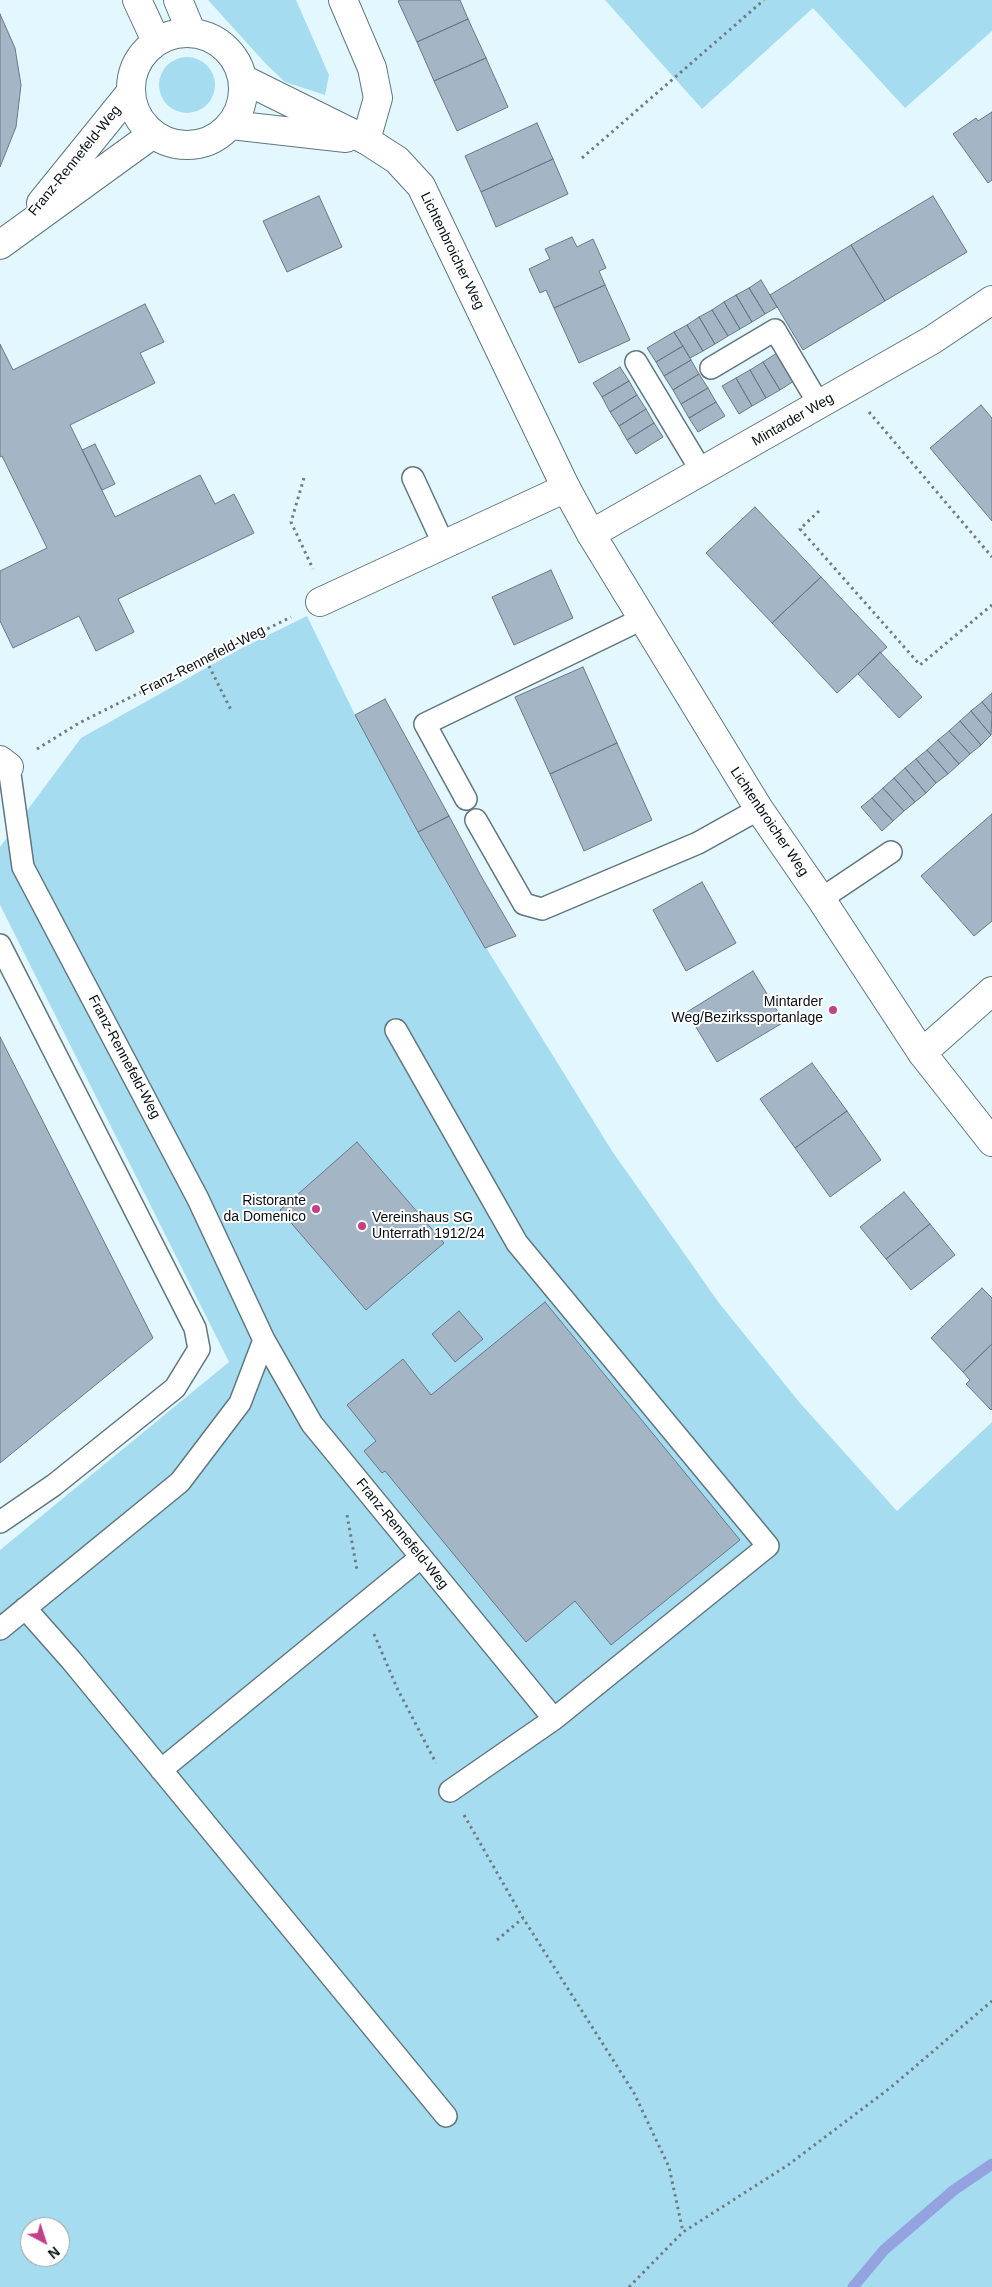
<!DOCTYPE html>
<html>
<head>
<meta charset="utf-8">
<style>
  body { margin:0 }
  #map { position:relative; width:992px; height:2287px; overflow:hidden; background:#e3f7ff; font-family:Arial,sans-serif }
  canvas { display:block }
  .north { position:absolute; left:20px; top:2217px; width:50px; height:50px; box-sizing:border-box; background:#fff; border:1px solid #9c9fa1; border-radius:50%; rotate:140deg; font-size:14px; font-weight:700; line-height:20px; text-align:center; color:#071013 }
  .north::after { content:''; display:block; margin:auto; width:18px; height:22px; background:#c24087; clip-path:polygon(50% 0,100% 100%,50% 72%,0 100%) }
</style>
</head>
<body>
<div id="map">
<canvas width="992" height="2287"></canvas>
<div class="north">N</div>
</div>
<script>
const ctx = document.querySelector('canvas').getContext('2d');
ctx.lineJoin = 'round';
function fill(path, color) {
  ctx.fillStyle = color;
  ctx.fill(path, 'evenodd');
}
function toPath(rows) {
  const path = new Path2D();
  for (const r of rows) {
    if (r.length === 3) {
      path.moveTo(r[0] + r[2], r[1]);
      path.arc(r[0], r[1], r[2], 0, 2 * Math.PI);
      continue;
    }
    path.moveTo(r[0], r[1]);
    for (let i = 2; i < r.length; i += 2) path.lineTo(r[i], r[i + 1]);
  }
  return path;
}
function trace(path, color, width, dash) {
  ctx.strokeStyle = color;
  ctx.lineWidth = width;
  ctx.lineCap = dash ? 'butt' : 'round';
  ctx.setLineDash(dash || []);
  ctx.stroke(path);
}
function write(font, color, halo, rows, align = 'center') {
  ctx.font = font + ' Arial,sans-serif';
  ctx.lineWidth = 4;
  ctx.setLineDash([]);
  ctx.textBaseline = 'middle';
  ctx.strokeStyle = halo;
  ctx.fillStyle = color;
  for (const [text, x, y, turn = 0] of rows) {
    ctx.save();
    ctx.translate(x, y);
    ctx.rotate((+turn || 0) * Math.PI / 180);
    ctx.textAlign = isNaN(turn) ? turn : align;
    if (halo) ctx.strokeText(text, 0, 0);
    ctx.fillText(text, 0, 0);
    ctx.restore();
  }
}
fill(toPath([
  [208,0,296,0,329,75,325,95,285,82,266,64],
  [605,0,992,0,992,31,905,108,813,8,702,109],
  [187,85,28],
  [307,616,355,715,451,891,612,1151,719,1303,800,1403,897,1511,992,1422,992,2287,0,2287,0,1550,229,1362,0,905,0,847,81,738,240,649],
  [30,2227,60,2227,60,2257,30,2257]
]), '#a5dcf0');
trace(toPath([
  [853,2287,884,2250,954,2190,992,2164]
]), '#94a3e0', 11);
const building = toPath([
  [400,0,460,0,468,19,417,42,398,1,400,0],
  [0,14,15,48,21,85,16,127,0,167,0,14],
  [468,19,486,58,434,81,417,42,468,19],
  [486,58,508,107,457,131,434,81,486,58],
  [992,112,992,180,988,183,953,134,976,118,978,121,992,112],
  [537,123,553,159,481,192,465,156,537,123],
  [553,159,568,194,496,227,481,192,553,159],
  [319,196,342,247,287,272,263,221,319,196],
  [933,196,967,252,885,301,851,245,933,196],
  [572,237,577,247,593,239,606,268,599,271,605,285,554,308,546,290,540,293,529,269,550,259,545,249,572,237],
  [851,245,885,301,803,350,770,295,851,245],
  [761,280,777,307,765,314,749,288,761,280],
  [605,285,630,340,579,363,554,308,605,285],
  [749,288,765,314,752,322,736,295,749,288],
  [736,295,752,322,740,329,724,302,736,295],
  [724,302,740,329,728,336,712,310,724,302],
  [145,304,164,342,140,353,155,383,70,425,115,517,200,475,215,504,234,494,254,533,118,599,134,632,96,651,79,616,13,648,0,621,0,571,47,548,2,456,0,457,0,344,13,370,145,304],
  [712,310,728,336,715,344,699,317,712,310],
  [699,317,715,344,703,351,687,325,699,317],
  [687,325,703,351,690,358,674,332,687,325],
  [674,332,683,346,656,362,647,348,674,332],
  [683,346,691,360,664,376,656,362,683,346],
  [777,353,794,381,780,390,763,362,777,353],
  [691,360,699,374,673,390,664,376,691,360],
  [763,362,780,390,766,398,750,370,763,362],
  [620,367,629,381,602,397,593,383,620,367],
  [750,370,766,398,752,406,736,378,750,370],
  [699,374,708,388,681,404,673,390,699,374],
  [736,378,752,406,739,414,722,386,736,378],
  [629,381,637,395,610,412,602,397,629,381],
  [708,388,716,402,689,418,681,404,708,388],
  [637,395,646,409,619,426,610,412,637,395],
  [716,402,725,416,698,432,689,418,716,402],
  [981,405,992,418,992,521,930,448,981,405],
  [646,409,654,423,627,440,619,426,646,409],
  [654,423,663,437,636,454,627,440,654,423],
  [95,444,115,484,102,490,82,450,95,444],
  [755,507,821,577,772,623,706,553,755,507],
  [551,570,573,618,514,645,492,597,551,570],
  [821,577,887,647,837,693,772,623,821,577],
  [880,652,922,697,899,718,858,674,880,652],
  [583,667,617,743,550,774,515,697,583,667],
  [992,693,992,714,982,702,992,693],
  [385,699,449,816,418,832,355,715,385,699],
  [982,702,992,714,991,735,971,711,982,702],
  [971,711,991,735,981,745,960,721,971,711],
  [960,721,981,745,970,754,949,731,960,721],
  [949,731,970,754,959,764,938,740,949,731],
  [938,740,959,764,948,774,927,750,938,740],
  [617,743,652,820,584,851,550,774,617,743],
  [927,750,948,774,936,783,916,759,927,750],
  [916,759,936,783,926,793,905,768,916,759],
  [905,768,926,793,915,802,894,778,905,768],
  [894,778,915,802,904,811,883,788,894,778],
  [883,788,904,811,893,821,872,798,883,788],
  [872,798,893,821,882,831,861,807,872,798],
  [992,814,992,921,974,936,921,876,992,814],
  [449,816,481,876,516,936,485,948,418,832,449,816],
  [702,882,736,943,686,971,653,910,702,882],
  [753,971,784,1022,717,1062,687,1012,753,971],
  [0,1037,153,1338,0,1463,0,1037],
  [812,1063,847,1111,795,1148,760,1099,812,1063],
  [847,1111,881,1160,830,1197,795,1148,847,1111],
  [357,1142,444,1243,366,1310,280,1210,357,1142],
  [904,1192,930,1224,886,1259,860,1227,904,1192],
  [930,1224,955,1255,911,1290,886,1259,930,1224],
  [982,1288,992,1298,992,1344,963,1372,931,1338,982,1288],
  [545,1302,740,1540,611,1645,575,1601,526,1642,385,1471,382,1473,364,1451,376,1441,347,1405,403,1359,431,1395,545,1302],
  [459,1311,483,1339,455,1362,432,1334,459,1311],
  [992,1344,992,1409,991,1410,966,1384,970,1380,963,1372,992,1344]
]);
fill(building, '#a4b5c5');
trace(building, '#697988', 1);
const lane = toPath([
  [636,362,702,472],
  [711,368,775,330,820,406],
  [413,478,444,545],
  [9,767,23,867,198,1199,264,1340,312,1424,554,1719],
  [466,799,425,724,642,619],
  [476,820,524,904,542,909,698,843,759,809],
  [821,899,891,852],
  [0,945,195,1328,199,1349,175,1388,54,1485,0,1522],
  [396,1030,517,1243,768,1546,554,1719,450,1791],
  [25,1608,71,1660,446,2116],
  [0,1629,180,1482,240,1403,264,1340],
  [161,1770,420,1558]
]);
const street = toPath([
  [343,0,372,68,378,98,366,140],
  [41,203,130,93],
  [0,245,153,134],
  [591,534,932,340,992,300],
  [320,602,566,488],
  [0,760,9,767],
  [922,1053,992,991]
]);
const secondary = toPath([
  [137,0,156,41],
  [178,0,191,31],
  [187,89,56],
  [243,79,366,140,397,160,421,186,566,488,591,534,759,809,821,899,922,1053,992,1142],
  [231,125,346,138]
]);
trace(lane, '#60777f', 24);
trace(street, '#60777f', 30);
trace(secondary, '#60777f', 30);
trace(toPath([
  [582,158,764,0],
  [869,412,992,557],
  [304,478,291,522,313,569],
  [819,511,800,529,920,665,992,605],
  [206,660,231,710],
  [37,749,79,723,291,617],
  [347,1515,357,1570],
  [374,1634,397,1688,436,1763],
  [464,1815,523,1918,634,2093,669,2167,683,2232],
  [497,1940,523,1918],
  [629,2287,683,2232,788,2165,890,2088,992,2001]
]), '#6f7d82', 3, [2.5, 4]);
trace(lane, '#fff', 21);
trace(street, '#fff', 28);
trace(secondary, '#fff', 28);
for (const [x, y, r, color] of [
  [833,1010,5,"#c24087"],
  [316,1209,5,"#c24087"],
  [362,1226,5,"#c24087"]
]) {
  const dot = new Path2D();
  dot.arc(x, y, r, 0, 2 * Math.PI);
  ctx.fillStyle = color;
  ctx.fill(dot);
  trace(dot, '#fff', 2);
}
write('14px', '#071013', '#fff', [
  ["Franz-Rennefeld-Weg",75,161,-51],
  ["Lichtenbroicher Weg",452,251,64],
  ["Mintarder Weg",793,420,-30],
  ["Franz-Rennefeld-Weg",203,661,-27],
  ["Lichtenbroicher Weg",769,822,56],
  ["Franz-Rennefeld-Weg",124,1057,62],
  ["Franz-Rennefeld-Weg",402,1534,51]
]);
write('14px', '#071013', '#fff', [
  ["Mintarder",823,1002],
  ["Weg/Bezirkssportanlage",823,1018],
  ["Ristorante",306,1201],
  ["da Domenico",306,1217],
  ["Vereinshaus SG",372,1218,"left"],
  ["Unterrath 1912/24",372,1234,"left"]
], 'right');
</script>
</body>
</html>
